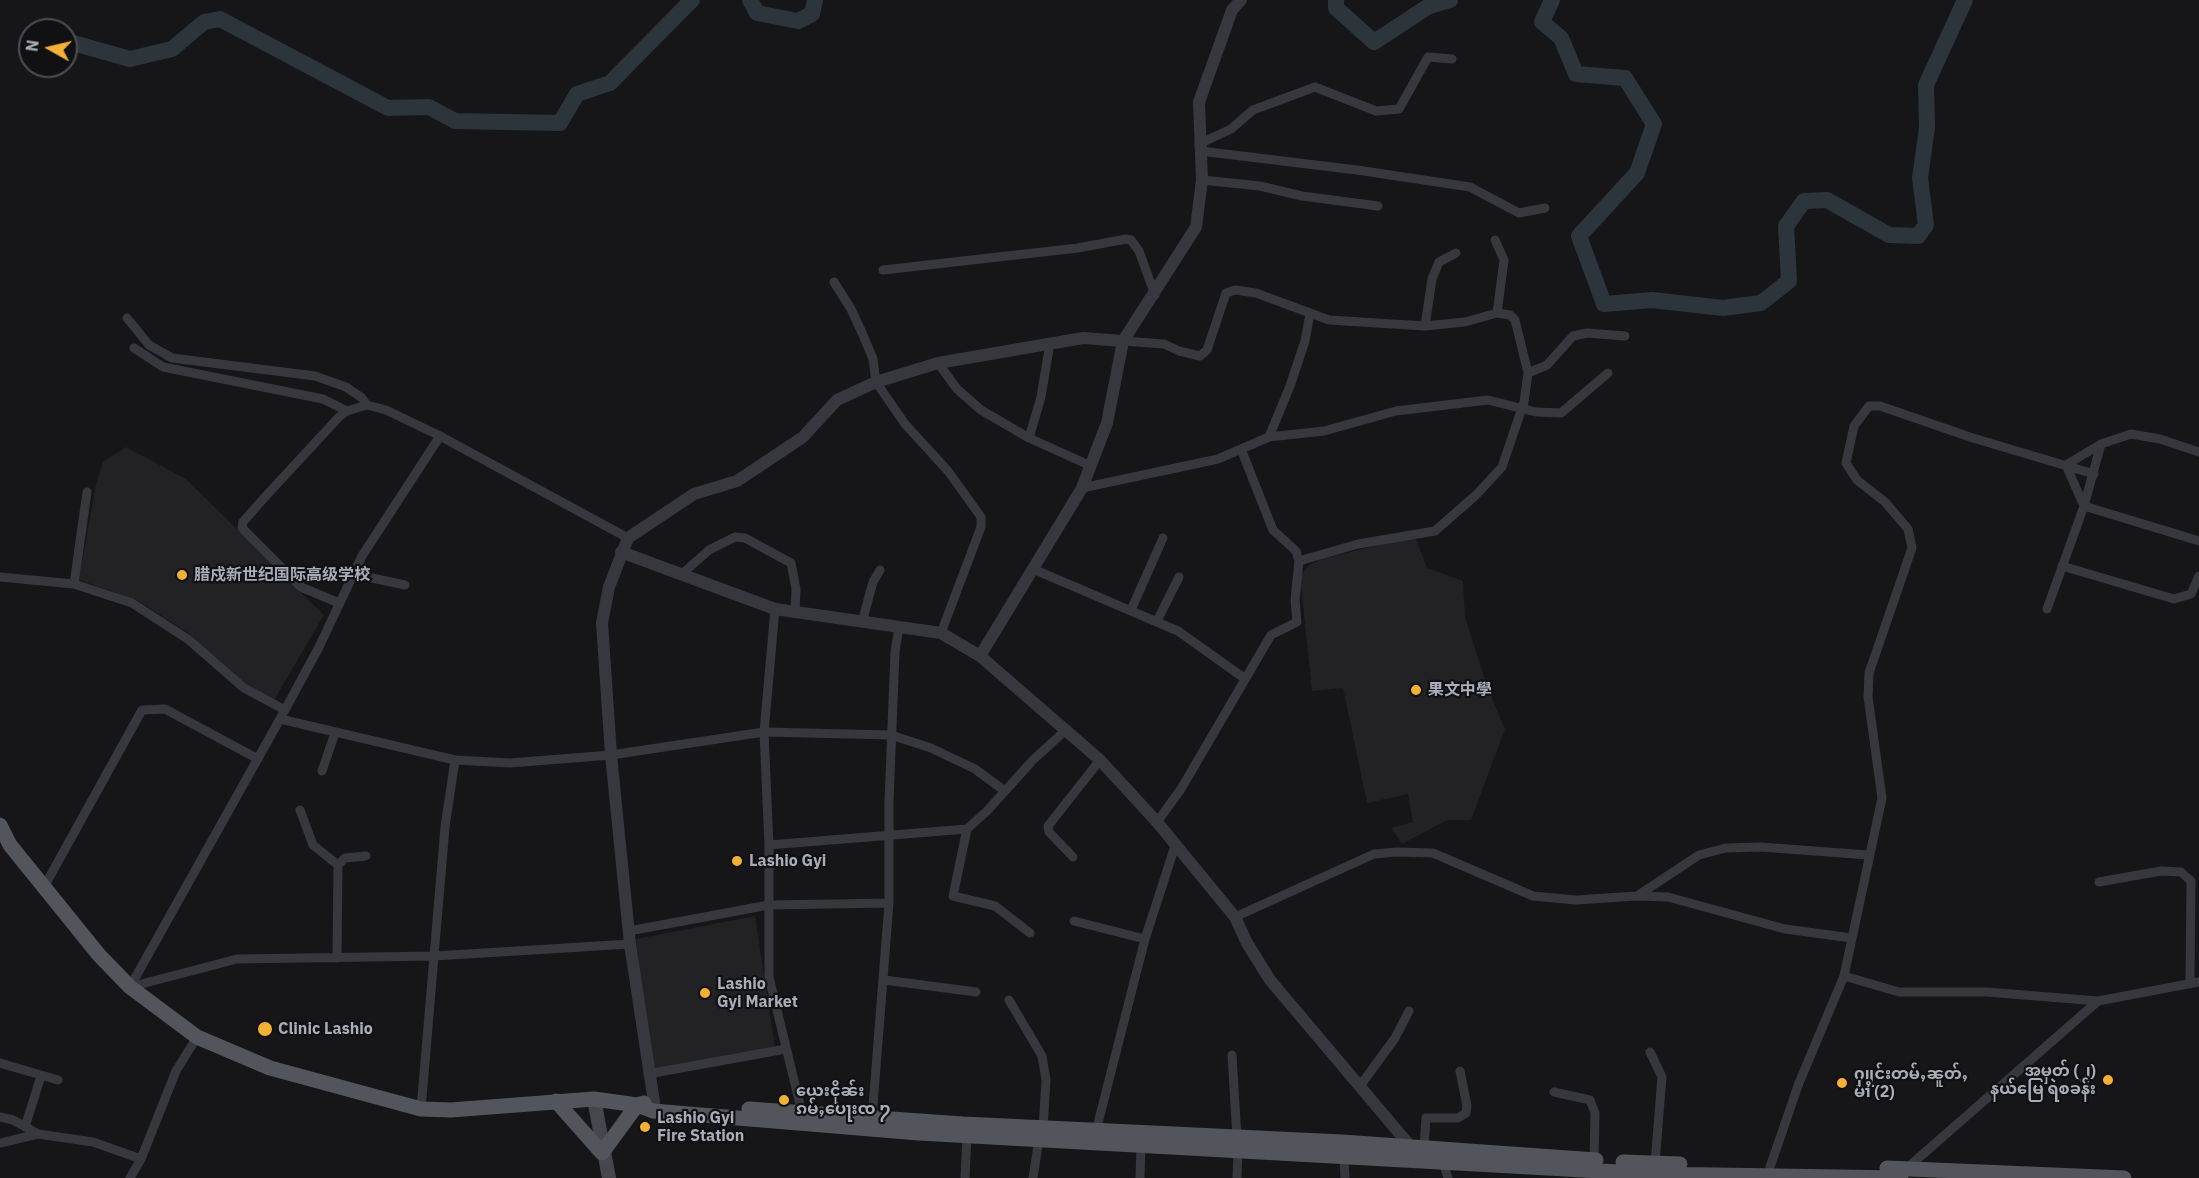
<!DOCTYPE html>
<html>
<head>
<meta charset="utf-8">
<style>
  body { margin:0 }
  #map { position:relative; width:2199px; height:1178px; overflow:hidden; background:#161618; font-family:"IBM Plex Sans",sans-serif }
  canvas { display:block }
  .north { position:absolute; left:18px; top:18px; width:60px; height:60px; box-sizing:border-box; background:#111113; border:2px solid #4d4f55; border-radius:50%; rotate:278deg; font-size:16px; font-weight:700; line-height:24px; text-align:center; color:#a8adb8 }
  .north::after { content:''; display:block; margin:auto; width:21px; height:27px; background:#f2b134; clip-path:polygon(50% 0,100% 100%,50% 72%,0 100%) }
</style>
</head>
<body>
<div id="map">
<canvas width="2199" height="1178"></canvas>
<div class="north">N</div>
</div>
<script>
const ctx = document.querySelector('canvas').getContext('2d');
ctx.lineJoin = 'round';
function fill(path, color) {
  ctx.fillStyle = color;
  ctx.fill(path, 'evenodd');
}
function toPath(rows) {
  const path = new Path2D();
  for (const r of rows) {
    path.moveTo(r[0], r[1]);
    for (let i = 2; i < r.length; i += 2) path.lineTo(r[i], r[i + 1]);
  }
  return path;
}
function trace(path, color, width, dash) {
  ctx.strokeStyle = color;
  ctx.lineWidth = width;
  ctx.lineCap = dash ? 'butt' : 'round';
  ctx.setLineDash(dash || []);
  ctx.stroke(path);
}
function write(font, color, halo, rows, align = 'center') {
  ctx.font = font + ' "IBM Plex Sans","Noto Sans SC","Noto Sans Myanmar",sans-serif';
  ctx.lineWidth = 4.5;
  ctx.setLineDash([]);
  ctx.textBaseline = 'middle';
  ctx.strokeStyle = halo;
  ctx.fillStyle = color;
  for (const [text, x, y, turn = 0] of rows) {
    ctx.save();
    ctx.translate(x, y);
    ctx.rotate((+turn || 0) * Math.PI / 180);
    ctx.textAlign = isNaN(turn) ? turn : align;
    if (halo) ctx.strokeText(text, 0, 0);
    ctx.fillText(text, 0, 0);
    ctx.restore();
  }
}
fill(toPath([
  [126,447,186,479,324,615,274,700,250,687,188,633,139,601,79,580,96,484,103,462],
  [1415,536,1427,568,1463,581,1465,617,1488,689,1505,729,1471,820,1447,820,1402,844,1391,828,1413,822,1408,794,1367,803,1343,688,1312,691,1300,576,1309,565,1322,559],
  [755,916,775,1047,651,1070,636,939]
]), '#222225');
trace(toPath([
  [750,0,757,13,798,21,812,14,815,0],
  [1336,0,1336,8,1374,42,1429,6,1450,0],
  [1552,0,1542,22,1561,38,1576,74,1625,78,1654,124,1637,173,1579,236,1604,304,1652,300,1723,308,1761,303,1789,281,1786,226,1804,201,1827,200,1889,235,1918,236,1926,225,1920,178,1927,127,1926,85,1965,0],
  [66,41,130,59,172,49,204,22,220,19,388,108,429,107,455,121,560,123,577,94,610,83,692,0]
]), '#2c353c', 16);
trace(toPath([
  [1199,144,1231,129,1253,110,1315,87,1376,111,1399,109,1428,57,1452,59],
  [1200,151,1357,170,1470,187,1519,213,1545,208],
  [1202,180,1260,186,1302,196,1378,206],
  [1495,240,1504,260,1497,313],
  [883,270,1078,248,1126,239,1131,240,1139,251,1155,295],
  [834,282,851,309,863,335,873,359,876,382,905,424,948,471,981,517,981,527,941,633],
  [127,318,149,345,172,358,315,376,346,387,362,398,367,405],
  [1425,326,1432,279,1439,262,1456,253],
  [1123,341,1164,344,1179,351,1200,356,1207,350,1226,293,1235,290,1256,293,1329,320,1425,326,1465,322,1497,313,1510,315,1515,320,1528,373,1524,402,1502,467,1476,495,1435,531,1358,544,1299,561,1296,551,1273,530,1241,449],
  [134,348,163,367,323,399,347,411],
  [938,363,957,389,981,410,1029,438,1091,466],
  [1528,373,1547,365,1573,336,1587,333,1625,336],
  [440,436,362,556,319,647,280,719,130,987,237,959,435,956,630,944],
  [1269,437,1290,386,1305,341,1310,314],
  [1029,438,1041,397,1050,343],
  [2101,444,2066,465,2084,506,2199,541],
  [1082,488,1218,459,1269,437,1324,431,1396,411,1488,400,1536,412,1561,413,1608,373],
  [2062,566,2174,599,2191,594,2199,576],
  [1033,569,1178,631,1244,678],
  [353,574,405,585],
  [682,574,709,550,735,537,745,538,791,563,796,589,795,612],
  [0,577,74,584,132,603,189,640,244,688,285,710],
  [74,584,87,492],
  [339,603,301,587,242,528,243,522,264,498,339,417,347,411,367,405,386,410,440,436,628,538],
  [775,609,764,732,769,845,769,977,802,1113],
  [2047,609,2084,506,2101,444,2131,434,2160,439,2199,452],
  [1131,610,1163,538],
  [1157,621,1179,577],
  [862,622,873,582,880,570],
  [280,719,455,760,510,763,611,755,764,732,891,735,931,748,975,769,1005,791],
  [322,771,335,733],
  [300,810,313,845,338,865],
  [1157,822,1181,789,1271,635,1297,622,1295,600,1299,561],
  [967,829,953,896,995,906,1030,933],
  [769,845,967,829,987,811,1033,760,1067,729],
  [1073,857,1049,832,1048,826,1100,760],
  [2099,882,2161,871,2181,872,2191,881,2190,984],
  [44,887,142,710,165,709,258,759],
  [1637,896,1699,855,1726,848,1761,847,1868,855],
  [1235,917,1374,854,1397,852,1433,853,1533,896,1576,900,1637,896,1668,897,1785,929,1852,938],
  [1074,921,1145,939],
  [629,931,769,905,889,903],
  [337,958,338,865,345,858,366,856],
  [1844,976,1899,992,1987,992,2098,1001,2199,982],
  [884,980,976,992],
  [1009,1000,1042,1056,1046,1080,1043,1129],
  [1650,1052,1662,1077,1655,1163],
  [1232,1055,1237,1138],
  [0,1063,58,1080],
  [648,1074,786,1049],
  [1360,1086,1395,1038,1409,1011],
  [1554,1092,1590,1100,1595,1113,1594,1160],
  [421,1109,445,827,455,760],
  [0,1117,13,1120,38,1134,93,1142,141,1159],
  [872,1118,889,903,889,801,895,652,899,627],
  [25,1127,41,1076],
  [1096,1131,1145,939,1175,846],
  [0,1143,38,1134],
  [1424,1147,1426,1118,1458,1118,1466,1113,1467,1106,1460,1071],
  [1344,1156,1345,1178],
  [1443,1162,1448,1178],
  [1770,1167,1799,1083,1844,976,1882,798,1868,697,1869,673,1912,548,1908,529,1885,502,1857,480,1846,463,1854,426,1869,406,1880,406,1973,438,2094,474],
  [1906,1169,2098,1001],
  [130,1178,141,1159,176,1071,197,1037],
  [965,1178,967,1135],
  [1033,1178,1039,1139],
  [1140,1178,1141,1145],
  [1237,1178,1238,1150]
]), '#37383d', 9);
trace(toPath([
  [621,552,775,609,941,633,980,656,1100,760,1157,822,1235,917,1247,943,1270,980,1411,1147],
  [980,656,1082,488,1107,423,1123,341,1196,227,1202,180,1199,102,1232,10,1241,0],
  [654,1102,630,944,611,755,602,623,609,587,628,538,694,494,737,481,803,437,837,400,876,382,938,363,1083,338,1123,341]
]), '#37383d', 12);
trace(toPath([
  [594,1099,609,1178]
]), '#45474d', 14);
trace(toPath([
  [0,825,10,845,99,955,130,987,197,1037,270,1068,421,1109,451,1110,594,1099,637,1105,653,1111,919,1133,1655,1174,1901,1178],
  [556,1101,602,1153,637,1105,644,1103],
  [749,1109,963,1124,1342,1142,1596,1160],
  [1623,1162,1680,1164],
  [1887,1168,2124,1178]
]), '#53555c', 15);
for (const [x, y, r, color] of [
  [182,575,6,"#f2b134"],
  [1416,690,6,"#f2b134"],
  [737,861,6,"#f2b134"],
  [705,993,6,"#f2b134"],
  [265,1029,8,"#f2b134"],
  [2108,1080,6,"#f2b134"],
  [1842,1083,6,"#f2b134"],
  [784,1100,6,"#f2b134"],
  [645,1127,6,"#f2b134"]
]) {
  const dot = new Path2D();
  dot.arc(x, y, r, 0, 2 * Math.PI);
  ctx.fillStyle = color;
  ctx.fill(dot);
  trace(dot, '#111113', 2);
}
write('bold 16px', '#a8adb8', '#111113', [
  ["腊戍新世纪国际高级学校",194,575],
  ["果文中學",1428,690],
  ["Lashio Gyi",749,861],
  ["Lashio",717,984],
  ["Gyi Market",717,1002],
  ["Clinic Lashio",278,1029],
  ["အမှတ် (၂)",2096,1071,"right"],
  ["နယ်မြေ ရဲစခန်း",2096,1089,"right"],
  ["ႁူင်းတမ်ႇၼူတ်ႇ",1854,1074],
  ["မၢႆ (2)",1854,1092],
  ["ယေးငိုၼ်း",796,1091],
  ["ၵမ်ႇပေႃးၸ ႒",796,1109],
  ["Lashio Gyi",657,1118],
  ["Fire Station",657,1136]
], 'left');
</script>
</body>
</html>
